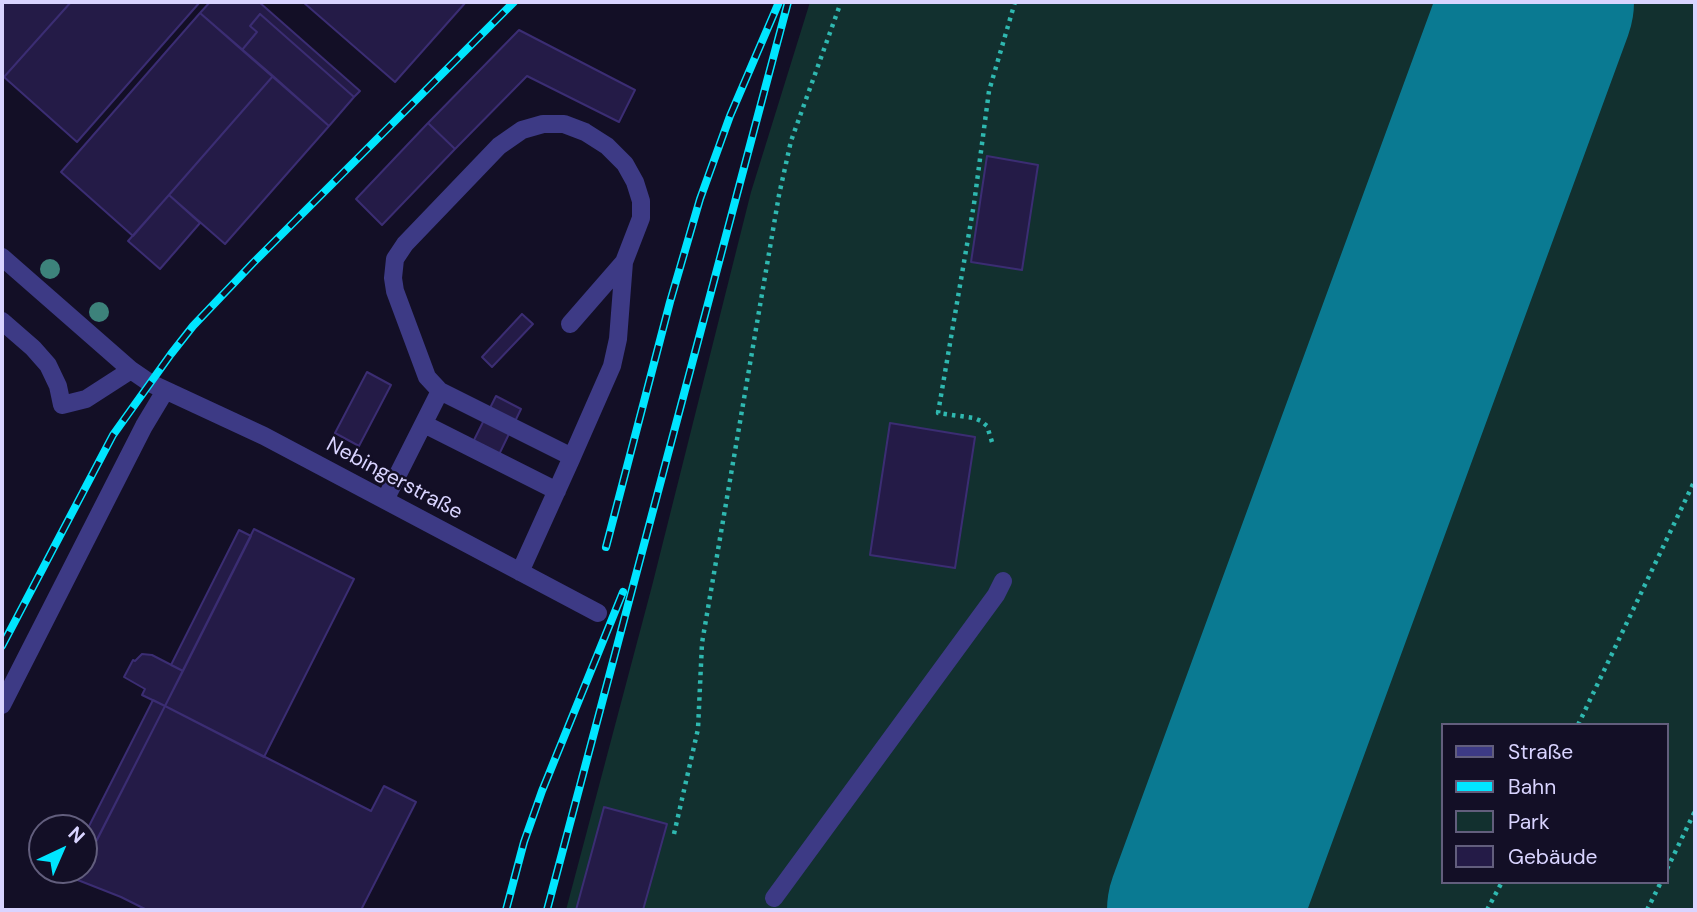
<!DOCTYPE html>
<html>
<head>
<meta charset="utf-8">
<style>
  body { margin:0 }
  #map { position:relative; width:1697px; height:912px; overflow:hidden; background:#130f26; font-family:"DM Sans",sans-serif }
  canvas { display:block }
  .frame { position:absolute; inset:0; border:4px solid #d9d4ff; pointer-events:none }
  .legend { position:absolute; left:1441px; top:723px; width:228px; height:161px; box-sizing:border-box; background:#130f26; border:2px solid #625e7d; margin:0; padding:9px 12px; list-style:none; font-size:21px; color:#d9d4ff }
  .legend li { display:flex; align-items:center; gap:14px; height:35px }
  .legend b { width:35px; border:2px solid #625e7d }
  .north { position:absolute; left:28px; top:814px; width:70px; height:70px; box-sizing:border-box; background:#130f26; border:2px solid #625e7d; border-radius:50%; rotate:44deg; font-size:19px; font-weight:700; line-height:28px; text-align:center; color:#d9d4ff }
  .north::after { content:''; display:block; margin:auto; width:24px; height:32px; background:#00e5ff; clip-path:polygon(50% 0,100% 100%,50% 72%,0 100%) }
</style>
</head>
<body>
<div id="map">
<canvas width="1697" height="912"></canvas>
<div class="frame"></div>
<ul class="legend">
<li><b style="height:9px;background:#3d3a85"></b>Straße</li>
<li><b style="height:9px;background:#00e5ff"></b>Bahn</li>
<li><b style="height:19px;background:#12302f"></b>Park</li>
<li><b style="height:19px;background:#241b47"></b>Gebäude</li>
</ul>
<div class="north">N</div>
</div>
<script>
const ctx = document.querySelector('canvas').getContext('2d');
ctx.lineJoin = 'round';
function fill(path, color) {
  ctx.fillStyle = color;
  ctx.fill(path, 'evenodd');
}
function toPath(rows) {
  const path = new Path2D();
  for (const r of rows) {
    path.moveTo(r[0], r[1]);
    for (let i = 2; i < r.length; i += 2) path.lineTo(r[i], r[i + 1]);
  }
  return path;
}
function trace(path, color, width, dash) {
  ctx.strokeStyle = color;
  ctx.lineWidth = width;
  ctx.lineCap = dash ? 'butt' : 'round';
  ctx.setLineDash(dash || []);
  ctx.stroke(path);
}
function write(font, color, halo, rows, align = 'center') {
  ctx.font = font + ' "DM Sans",sans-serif';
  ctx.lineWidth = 5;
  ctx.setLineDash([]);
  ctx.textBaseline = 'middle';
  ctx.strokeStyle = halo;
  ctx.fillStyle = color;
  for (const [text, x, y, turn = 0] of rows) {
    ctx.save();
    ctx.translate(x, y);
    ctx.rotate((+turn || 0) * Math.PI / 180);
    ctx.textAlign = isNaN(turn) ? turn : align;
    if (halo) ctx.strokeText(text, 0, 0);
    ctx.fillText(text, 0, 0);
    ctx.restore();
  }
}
fill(toPath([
  [810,2,1695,2,1695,910,566,910,652,586,751,192],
  [1443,725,1667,725,1667,882,1443,882]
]), '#12302f');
trace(toPath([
  [1204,910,1537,2]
]), '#0a7a92', 194);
const building = toPath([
  [2,2,71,2,4,77,2,75,2,2],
  [71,2,200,2,77,142,4,77,71,2],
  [210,2,259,2,360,91,354,97,260,14,250,26,257,32,242,50,200,13,210,2],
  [303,2,466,2,395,82,303,2],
  [200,13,273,76,133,236,61,172,200,13],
  [260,14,354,97,329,126,242,50,257,32,250,26,260,14],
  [519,30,635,90,619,122,527,76,455,149,428,123,519,30],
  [273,76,329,126,225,244,169,195,273,76],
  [428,123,455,149,382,225,356,199,428,123],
  [987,156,1038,165,1022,270,971,262,987,156],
  [169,195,200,223,160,269,128,241,169,195],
  [522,314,533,324,492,367,482,357,522,314],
  [367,372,391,385,359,446,335,433,367,372],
  [496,396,521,409,493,467,467,454,496,396],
  [890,423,975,437,955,568,870,555,890,423],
  [254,529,354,579,264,757,165,706,254,529],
  [239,530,251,536,183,671,171,665,239,530],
  [142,654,152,655,183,671,165,706,142,695,145,689,124,677,133,660,135,661,142,654],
  [153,700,165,706,97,840,85,834,153,700],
  [165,706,371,811,384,786,416,802,361,910,147,910,121,897,65,875,67,870,84,870,84,860,86,861,165,706],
  [604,807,667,824,643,910,576,910,604,807]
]);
fill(building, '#241b47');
trace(building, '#3b2d73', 2);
trace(toPath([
  [992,442,987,426,981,421,974,418,938,413,974,204,989,91,1015,2],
  [1578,725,1695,480],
  [674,834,698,729,702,643,779,195,791,141,841,2],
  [1667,869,1695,811],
  [1487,910,1502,882],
  [1647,910,1661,882]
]), '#2fb8b0', 4.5, [3.5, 5]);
trace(toPath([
  [2,257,131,370,150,383,264,436,598,613],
  [2,321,33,348,48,365,58,386,62,405,86,399,131,370],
  [440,391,427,377,395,291,393,278,395,259,405,244,499,146,522,130,543,124,564,124,585,132,607,146,625,164,635,182,641,201,641,218,624,262,570,324],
  [424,424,557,491],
  [572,457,612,366,618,339,624,262],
  [385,500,440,391,572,457,520,572],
  [2,705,144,426,165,391],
  [774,898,996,595,1003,581]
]), '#3d3a85', 18);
const rail = toPath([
  [606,547,670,302,700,199,730,116,779,2],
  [2,646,113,435,171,354,193,326,253,263,514,2],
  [506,910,524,842,542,791,623,592],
  [547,910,788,2]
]);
trace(rail, '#00e5ff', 8);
trace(rail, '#130f26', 5, [16]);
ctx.fillStyle = '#3d827b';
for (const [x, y] of [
  [50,269],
  [99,312]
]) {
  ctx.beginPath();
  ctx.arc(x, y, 10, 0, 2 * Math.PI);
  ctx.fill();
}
write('21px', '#d9d4ff', '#130f26', [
  ["Nebingerstraße",394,479,28]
]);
</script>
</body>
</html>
